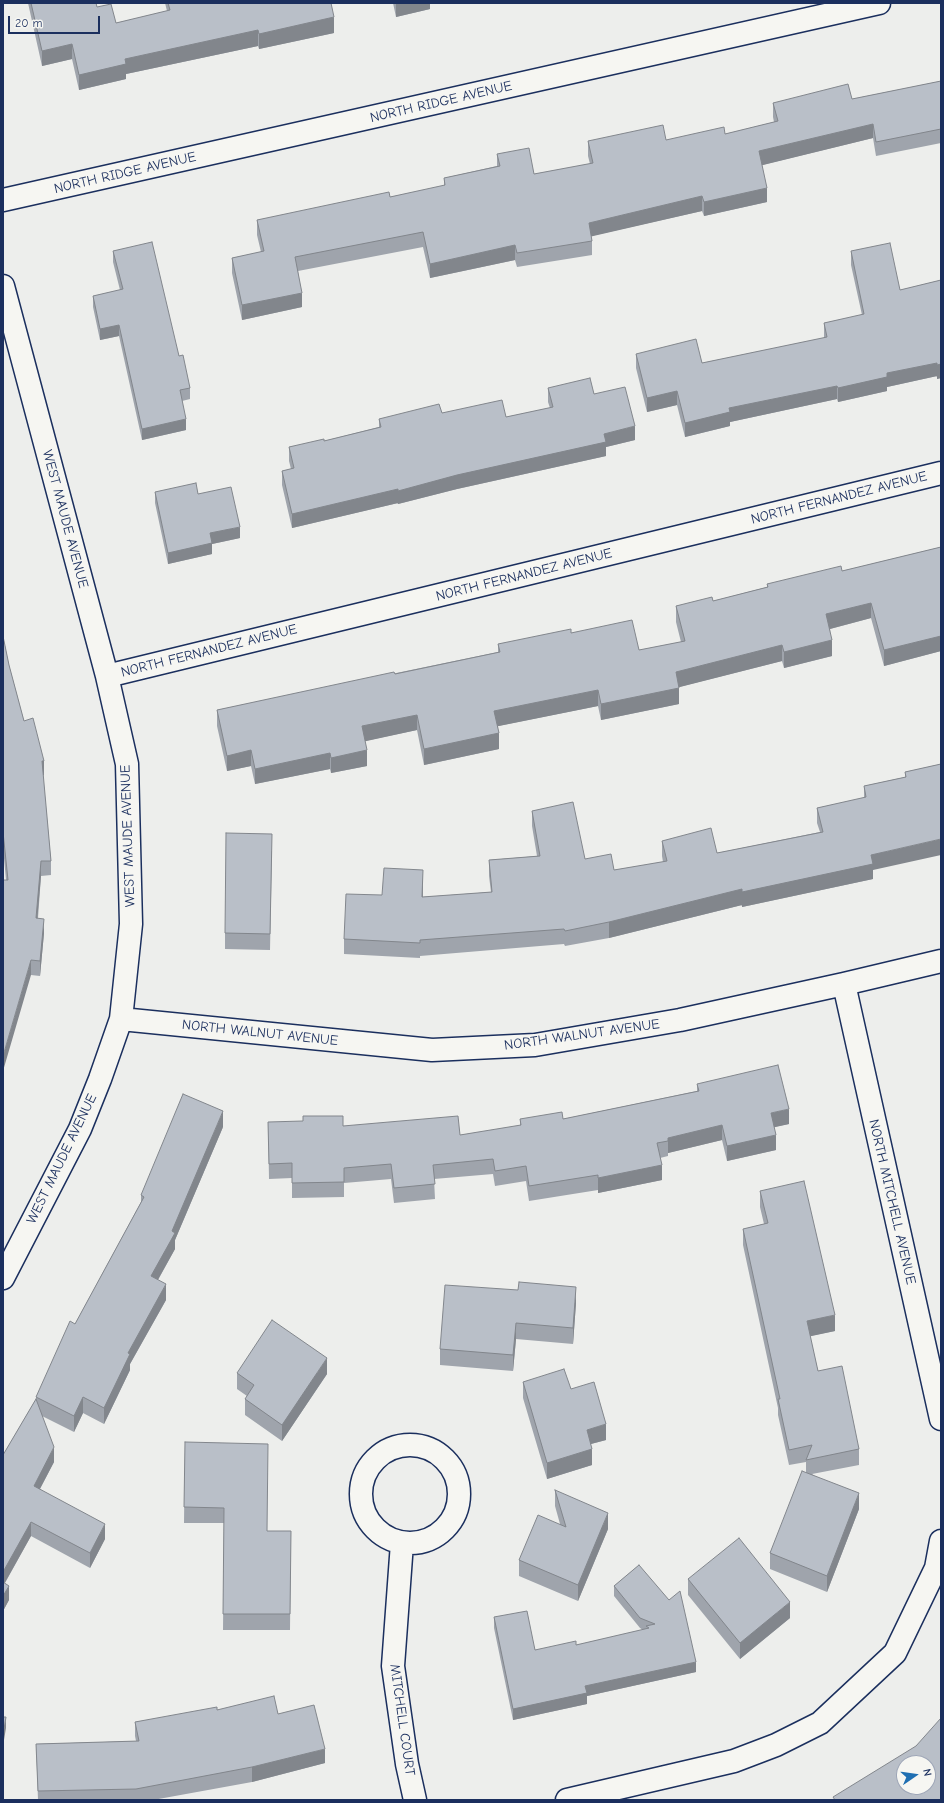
<!DOCTYPE html>
<html>
<head>
<meta charset="utf-8">
<style>
  body { margin:0 }
  #map { position:relative; width:944px; height:1803px; overflow:hidden; background:#edeeec; font-family:"Comic Neue",sans-serif }
  canvas { display:block }
  .frame { position:absolute; inset:0; border:4px solid #1b2f5e; pointer-events:none }
  .north { position:absolute; left:896px; top:1755px; width:40px; height:40px; box-sizing:border-box; background:#f6f6f2; border:1px solid #9ea6b7; border-radius:50%; rotate:77deg; font-size:11px; font-weight:700; line-height:16px; text-align:center; color:#1b2f5e }
  .north::after { content:''; display:block; margin:auto; width:14px; height:18px; background:#1f6fb2; clip-path:polygon(50% 0,100% 100%,50% 72%,0 100%) }
  .scale { position:absolute; left:8px; top:16px; width:92px; height:18px; box-sizing:border-box; border:2px solid #1b2f5e; border-top:0; padding-left:5px; font-size:12px; line-height:14px; white-space:nowrap; color:#1b2f5e; -webkit-text-stroke:3px #f6f6f2; paint-order:stroke }
</style>
</head>
<body>
<div id="map">
<canvas width="944" height="1803"></canvas>
<div class="frame"></div>
<div class="north">N</div>
<div class="scale">20 m</div>
</div>
<script>
const ctx = document.querySelector('canvas').getContext('2d');
ctx.lineJoin = 'round';
function toPath(rows) {
  const path = new Path2D();
  for (const r of rows) {
    if (r.length === 3) {
      path.moveTo(r[0] + r[2], r[1]);
      path.arc(r[0], r[1], r[2], 0, 2 * Math.PI);
      continue;
    }
    path.moveTo(r[0], r[1]);
    for (let i = 2; i < r.length; i += 2) path.lineTo(r[i], r[i + 1]);
  }
  return path;
}
function trace(path, color, width, dash) {
  ctx.strokeStyle = color;
  ctx.lineWidth = width;
  ctx.lineCap = dash ? 'butt' : 'round';
  ctx.setLineDash(dash || []);
  ctx.stroke(path);
}
function fill(path, color) {
  ctx.fillStyle = color;
  ctx.fill(path, 'evenodd');
}
function write(font, color, halo, rows, align = 'center') {
  ctx.font = font + ' "Comic Neue",sans-serif';
  ctx.lineWidth = 3;
  ctx.setLineDash([]);
  ctx.textBaseline = 'middle';
  ctx.strokeStyle = halo;
  ctx.fillStyle = color;
  for (const [text, x, y, turn = 0] of rows) {
    ctx.save();
    ctx.translate(x, y);
    ctx.rotate((+turn || 0) * Math.PI / 180);
    ctx.textAlign = isNaN(turn) ? turn : align;
    if (halo) ctx.strokeText(text, 0, 0);
    ctx.fillText(text, 0, 0);
    ctx.restore();
  }
}
const minor = toPath([
  [3,200,879,3],
  [3,286,107,676,127,764,131,924,121,1019,100,1079,80,1129,3,1278],
  [107,676,941,473],
  [844,984,941,1419],
  [121,1019,432,1050,535,1045,680,1020,844,984,941,961],
  [410,1494,49],
  [402,1543,393,1666,407,1764,415,1800],
  [567,1800,734,1761,776,1745,820,1723,895,1653,936,1568,941,1541]
]);
trace(minor, '#1b2f5e', 25);
trace(minor, '#f6f6f2', 22);
fill(toPath([
  [28,3,96,3,97,7,116,23,167,11,165,3,331,3,334,33,259,49,258,46,126,74,126,79,79,90,72,59,42,66],
  [393,3,430,3,430,9,396,17],
  [941,81,941,143,876,156,873,138,762,165,767,202,704,216,702,211,591,236,592,241,592,255,517,267,515,260,430,278,423,247,298,271,302,307,242,320,232,273,232,258,261,252,257,235,257,220,390,197,444,186,444,178,497,166,497,154,534,174,590,164,588,156,588,141,666,140,725,134,774,122,773,117,773,103,852,99],
  [113,251,179,356,190,388,190,399,182,401,186,430,142,440,119,336,100,340,93,307,93,296,120,290,113,262],
  [851,251,900,290,941,280,941,378,937,379,937,376,887,387,887,391,838,402,837,399,730,422,730,426,685,437,677,405,647,412,636,368,636,354,702,363,824,338,824,323,862,315,851,265],
  [548,388,594,394,635,440,606,447,606,456,457,489,398,504,398,503,292,528,282,485,282,471,291,469,289,461,289,447,324,441,379,427,379,419,442,413,506,417,550,408,548,402],
  [155,492,198,494,240,538,212,544,212,554,168,564,155,503],
  [941,547,941,651,884,666,871,618,830,629,832,656,784,668,782,661,679,687,679,704,601,720,598,706,498,726,499,749,424,765,417,730,365,741,367,766,331,773,330,769,255,784,251,766,227,771,217,726,217,710,498,652,498,644,571,633,639,650,681,642,676,622,676,606,713,601,767,587,767,584,842,571],
  [3,636,9,665,24,721,44,775,43,775,51,861,51,875,41,876,38,918,44,933,40,976,31,975,6,880,3,847],
  [941,764,873,870,873,879,742,907,742,905,609,938,565,946,564,944,420,956,420,958,344,954,344,939,382,895,423,886,423,897,491,892,489,876,489,860,537,856,532,826,532,811,585,859,614,870,663,862,662,856,662,841,717,853,820,832,817,823,817,808,864,798,864,786,905,777,905,772],
  [272,850,270,950,225,949,225,933],
  [697,1084,789,1124,774,1127,776,1150,727,1161,722,1140,668,1153,668,1156,660,1158,662,1180,598,1193,598,1190,529,1201,526,1181,495,1186,493,1174,434,1179,435,1199,394,1203,391,1179,344,1183,344,1197,292,1198,292,1178,269,1179,268,1122,343,1126,460,1135,520,1126,520,1119,563,1119,697,1091],
  [223,1127,175,1240,175,1249,158,1280,166,1300,130,1364,130,1370,104,1424,83,1413,74,1432,42,1416,54,1462,40,1489,105,1539,90,1568,31,1536,5,1583,9,1600,3,1611,3,1455,36,1399,36,1397,75,1324,141,1202,141,1195],
  [760,1191,835,1331,810,1336,818,1371,859,1449,859,1465,812,1474,859,1509,827,1592,770,1569,770,1553,806,1472,806,1462,789,1465,778,1415,778,1408,743,1245,743,1229,764,1224,760,1207],
  [518,1290,576,1303,573,1344,516,1339,513,1371,440,1365,440,1349],
  [237,1373,327,1374,282,1441,245,1415,245,1399,247,1396,237,1389],
  [523,1382,571,1389,606,1440,591,1444,592,1465,547,1479,523,1398],
  [185,1442,267,1531,291,1531,290,1630,223,1630,224,1523,184,1523],
  [555,1490,608,1529,578,1601,519,1576,519,1560,560,1524,555,1506],
  [639,1565,696,1672,587,1696,587,1704,513,1720,494,1628,494,1617,535,1650,576,1645,643,1630,640,1628,614,1596,614,1586],
  [688,1579,790,1618,740,1659,688,1595],
  [217,1710,278,1714,325,1763,252,1782,153,1800,38,1800,36,1744,136,1741,135,1736,135,1722]
]), '#9fa4ac');
fill(toPath([
  [396,3,430,3,430,9,396,17],
  [334,17,334,33,259,49,259,34],
  [258,30,258,46,126,74,126,79,79,90,79,75,125,59],
  [72,44,72,59,42,66,42,51],
  [873,124,873,138,759,166,759,151],
  [767,188,767,202,704,216,704,202],
  [702,196,702,211,589,237,589,223],
  [515,245,515,260,430,278,430,264],
  [302,293,302,307,242,320,242,305],
  [119,325,119,336,100,340,100,329],
  [937,363,937,376,887,387,887,391,838,402,838,388,887,373],
  [941,364,941,378,937,379,937,365],
  [837,386,837,399,730,422,730,426,685,437,685,423,729,408],
  [677,391,677,405,647,412,647,398],
  [186,419,186,430,142,440,142,429],
  [635,426,635,440,606,447,606,456,457,489,398,504,398,491,604,434],
  [398,489,398,503,292,528,292,514],
  [240,527,240,538,212,544,212,554,168,564,168,553,210,533],
  [871,603,871,618,826,630,826,614],
  [941,636,941,651,884,666,884,650],
  [832,640,832,656,784,668,784,652],
  [782,645,782,661,676,688,676,672],
  [679,688,679,704,601,720,601,704],
  [598,690,598,706,494,727,494,711],
  [417,715,417,730,362,742,362,726],
  [499,733,499,749,424,765,424,749],
  [251,750,251,766,227,771,227,756],
  [367,750,367,766,331,773,331,758],
  [330,753,330,769,255,784,255,769],
  [42,761,44,761,44,775,42,776],
  [941,839,941,855,873,870,873,879,742,907,742,892,871,855],
  [41,861,41,876,36,933,36,918],
  [423,870,423,886,422,913,422,897],
  [742,889,742,905,609,938,609,922],
  [44,919,44,933,40,976,40,961],
  [31,960,31,975,3,1071,3,1056],
  [789,1109,789,1124,771,1128,771,1113],
  [223,1111,223,1127,175,1240,175,1249,151,1292,151,1276,172,1231],
  [722,1125,722,1140,668,1153,668,1138],
  [776,1135,776,1150,727,1161,727,1146],
  [662,1165,662,1180,598,1193,598,1178],
  [166,1284,166,1300,130,1364,130,1370,104,1424,104,1408,128,1353],
  [576,1287,576,1303,573,1344,573,1328],
  [835,1315,835,1331,807,1337,807,1321],
  [516,1323,516,1339,513,1371,513,1355],
  [327,1358,327,1374,282,1441,282,1425],
  [83,1397,83,1413,74,1432,74,1416],
  [606,1424,606,1440,587,1445,587,1430],
  [54,1447,54,1462,34,1500,34,1486],
  [592,1449,592,1465,547,1479,547,1463],
  [859,1493,859,1509,827,1592,827,1576],
  [608,1513,608,1529,578,1601,578,1585],
  [31,1522,31,1536,3,1586,3,1572],
  [105,1524,105,1539,90,1568,90,1553],
  [9,1586,9,1600,3,1611,3,1596],
  [790,1602,790,1618,740,1659,740,1643],
  [696,1662,696,1672,587,1696,587,1704,513,1720,513,1709,585,1686],
  [6,1717,6,1728,3,1746,3,1735],
  [325,1749,325,1763,252,1782,252,1767]
]), '#82868c');
const building = toPath([
  [31,3,96,3,97,7,111,4,116,23,170,10,168,3,331,3,334,17,259,34,258,30,125,59,126,64,79,75,72,44,42,51,31,3],
  [941,81,941,129,876,142,873,124,759,151,767,188,704,202,702,196,589,223,592,241,517,253,515,245,430,264,423,232,295,257,302,293,242,305,232,258,264,251,257,220,389,192,390,197,445,185,444,178,500,166,497,154,529,148,534,174,593,163,588,141,663,125,666,140,724,127,725,134,778,121,773,103,848,84,852,99,941,81],
  [152,242,179,356,183,355,190,388,180,390,186,419,142,429,119,325,100,329,93,296,123,289,113,251,152,242],
  [890,243,900,290,941,280,941,364,937,365,937,363,887,373,887,377,838,388,837,386,729,408,730,412,685,423,677,391,647,398,636,354,696,339,702,363,827,337,824,323,864,314,851,251,890,243],
  [590,378,594,394,625,387,635,426,604,434,606,442,457,475,398,491,398,489,292,514,282,471,294,468,289,447,324,439,324,441,381,427,379,419,439,404,442,413,502,400,506,417,553,407,548,388,590,378],
  [196,483,198,494,231,487,240,527,210,533,212,543,168,553,155,492,196,483],
  [941,547,941,636,884,650,871,603,826,614,832,640,784,652,782,645,676,672,679,688,601,704,598,690,494,711,499,733,424,749,417,715,362,726,367,750,331,758,330,753,255,769,251,750,227,756,217,710,394,672,395,674,500,652,498,644,571,629,571,633,632,620,639,650,685,641,676,606,712,597,713,601,768,587,767,584,841,566,842,571,941,547],
  [3,636,9,665,24,721,33,718,44,761,42,761,51,861,41,861,36,918,44,919,40,961,31,960,3,1056,3,880,8,880,3,832,3,636],
  [941,764,941,839,871,855,873,864,742,892,742,889,609,922,565,931,564,929,420,940,420,943,344,939,346,894,382,895,384,868,423,870,422,897,492,892,489,860,540,856,532,811,573,802,585,859,611,854,614,870,667,861,662,841,711,828,717,853,823,832,817,808,866,797,864,786,906,777,905,772,941,764],
  [226,833,272,834,270,934,225,933,226,833],
  [778,1065,789,1109,771,1113,776,1135,727,1146,722,1125,668,1138,668,1141,657,1143,662,1165,598,1178,598,1175,529,1186,526,1166,495,1171,493,1159,433,1165,435,1184,394,1188,391,1164,344,1168,344,1182,292,1183,292,1163,269,1164,268,1122,303,1121,303,1116,343,1116,343,1126,458,1116,460,1135,521,1125,520,1119,562,1112,563,1119,699,1091,697,1084,778,1065],
  [183,1094,223,1111,172,1231,175,1233,151,1276,166,1284,128,1353,130,1354,104,1408,83,1397,74,1416,36,1397,70,1321,75,1324,144,1197,141,1195,183,1094],
  [804,1181,835,1315,807,1321,818,1371,842,1366,859,1449,806,1460,812,1445,789,1450,778,1399,780,1399,743,1229,768,1223,760,1191,804,1181],
  [519,1282,576,1287,573,1328,516,1323,513,1355,440,1349,445,1285,518,1290,519,1282],
  [272,1320,327,1358,282,1425,245,1399,254,1385,237,1373,272,1320],
  [564,1369,571,1389,594,1382,606,1424,587,1430,592,1449,547,1463,523,1382,564,1369],
  [36,1399,54,1447,34,1486,105,1524,90,1553,31,1522,3,1572,3,1455,36,1399],
  [185,1442,268,1444,267,1531,291,1531,290,1614,223,1614,224,1508,184,1507,185,1442],
  [802,1471,859,1493,827,1576,770,1553,802,1471],
  [555,1490,608,1513,578,1585,519,1560,538,1515,566,1527,555,1490],
  [739,1538,790,1602,740,1643,688,1579,739,1538],
  [639,1565,669,1600,680,1591,696,1662,585,1686,587,1693,513,1709,494,1617,527,1611,535,1650,576,1641,576,1645,649,1628,646,1626,655,1624,640,1618,614,1586,639,1565],
  [3,1582,9,1586,3,1596,3,1582],
  [274,1696,278,1714,314,1705,325,1749,252,1767,136,1789,38,1791,36,1744,139,1741,135,1722,217,1707,217,1710,274,1696],
  [3,1717,6,1717,3,1735,3,1717],
  [941,1718,941,1800,835,1800,833,1797,916,1746,941,1718],
  [904,1763,928,1763,928,1787,904,1787,904,1763]
]);
fill(building, '#b9bfc8');
trace(building, '#82868c', 1);
write('14px', '#1b2f5e', '#f6f6f2', [
  ["NORTH RIDGE AVENUE",441,102,-13],
  ["NORTH RIDGE AVENUE",125,173,-13],
  ["NORTH FERNANDEZ AVENUE",839,498,-14],
  ["WEST MAUDE AVENUE",65,519,75],
  ["NORTH FERNANDEZ AVENUE",524,575,-14],
  ["NORTH FERNANDEZ AVENUE",209,651,-14],
  ["WEST MAUDE AVENUE",128,836,-92],
  ["NORTH WALNUT AVENUE",260,1033,6],
  ["NORTH WALNUT AVENUE",582,1035,-8],
  ["WEST MAUDE AVENUE",62,1159,-64],
  ["NORTH MITCHELL AVENUE",892,1202,77],
  ["MITCHELL COURT",402,1720,82]
]);
</script>
</body>
</html>
